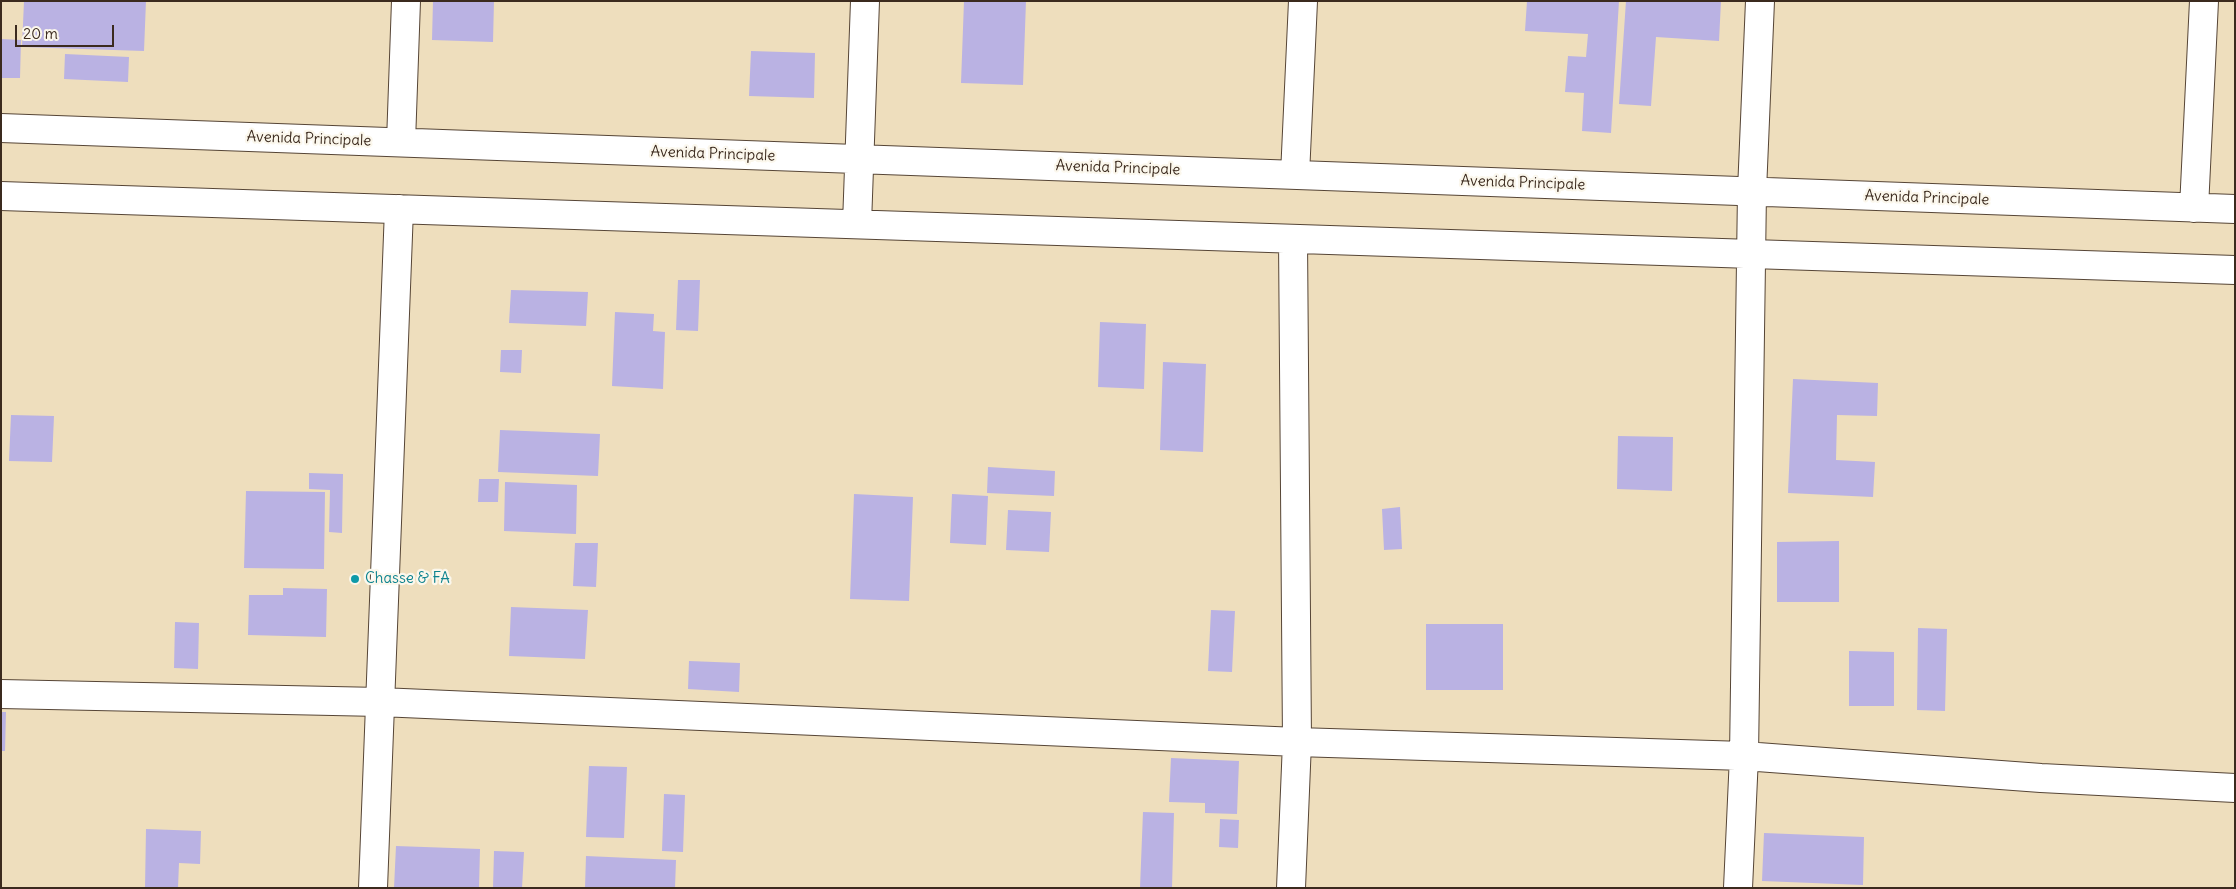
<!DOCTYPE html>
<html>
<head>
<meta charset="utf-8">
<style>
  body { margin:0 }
  #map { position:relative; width:2236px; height:889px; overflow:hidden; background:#eedebd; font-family:Delius,sans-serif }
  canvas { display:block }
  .frame { position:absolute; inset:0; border:2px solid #3b2a1e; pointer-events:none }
  .scale { position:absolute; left:15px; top:25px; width:99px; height:22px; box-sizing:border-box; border:2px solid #3b2a1e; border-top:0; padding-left:6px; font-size:15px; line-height:18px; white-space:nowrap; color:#3b2a1e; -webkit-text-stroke:4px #fbf7ec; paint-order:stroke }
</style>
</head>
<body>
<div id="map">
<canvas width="2236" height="889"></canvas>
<div class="frame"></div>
<div class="scale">20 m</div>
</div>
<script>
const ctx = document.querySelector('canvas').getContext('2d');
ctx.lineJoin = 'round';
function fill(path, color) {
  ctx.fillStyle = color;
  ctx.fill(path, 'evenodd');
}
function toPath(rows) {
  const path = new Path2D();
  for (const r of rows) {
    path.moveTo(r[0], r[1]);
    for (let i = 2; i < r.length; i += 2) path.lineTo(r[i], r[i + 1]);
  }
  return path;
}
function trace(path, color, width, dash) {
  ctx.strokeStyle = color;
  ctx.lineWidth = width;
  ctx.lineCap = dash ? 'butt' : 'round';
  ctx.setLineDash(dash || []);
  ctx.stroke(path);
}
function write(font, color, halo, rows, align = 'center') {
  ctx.font = font + ' Delius,sans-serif';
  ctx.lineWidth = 4.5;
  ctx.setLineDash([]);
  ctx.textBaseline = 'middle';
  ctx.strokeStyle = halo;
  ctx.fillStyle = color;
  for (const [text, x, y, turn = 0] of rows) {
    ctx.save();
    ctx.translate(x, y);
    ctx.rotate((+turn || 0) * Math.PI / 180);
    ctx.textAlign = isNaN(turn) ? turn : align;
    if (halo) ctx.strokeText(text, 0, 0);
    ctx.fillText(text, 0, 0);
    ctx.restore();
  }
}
fill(toPath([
  [24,1,146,1,144,51,22,47],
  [433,1,494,1,493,42,432,40],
  [964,1,1026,1,1023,85,961,83],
  [1527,1,1619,1,1611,133,1582,131,1584,93,1565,92,1568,56,1586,57,1588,34,1525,31],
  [1626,1,1721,1,1719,41,1656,37,1651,106,1619,104],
  [1,39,21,40,20,78,1,78],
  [751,51,815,53,814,98,749,96],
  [65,54,129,57,128,82,64,79],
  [678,280,700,280,698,331,676,330],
  [511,290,588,292,586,326,509,323],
  [615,312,654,314,653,331,665,332,663,389,612,386],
  [1100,322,1146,324,1144,389,1098,387],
  [501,350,522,350,521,373,500,372],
  [1163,362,1206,364,1203,452,1160,450],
  [1793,379,1878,383,1877,416,1837,415,1836,460,1875,462,1873,497,1788,493],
  [11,415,54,416,52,462,9,461],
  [500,430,600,434,598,476,498,472],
  [1618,436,1673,437,1672,491,1617,489],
  [988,467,1055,471,1054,496,987,493],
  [309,473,343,474,342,533,329,532,330,490,309,489],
  [479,479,499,479,498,502,478,502],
  [505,482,577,485,576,534,504,531],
  [246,491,325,492,324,569,244,568],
  [854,494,913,497,909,601,850,599],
  [952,494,988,496,986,545,950,543],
  [1400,507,1402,549,1384,550,1382,509],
  [1008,510,1051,512,1049,552,1006,550],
  [1839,541,1839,602,1777,602,1777,542],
  [575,543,598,543,596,587,573,586],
  [283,588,327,589,326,637,248,635,249,595,283,595],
  [511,607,588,610,585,659,509,656],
  [1211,610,1235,611,1232,672,1208,671],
  [175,622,199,623,198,669,174,668],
  [1426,624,1503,624,1503,690,1426,690],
  [1918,628,1947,629,1945,711,1917,710],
  [1849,651,1894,652,1894,706,1849,706],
  [689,661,740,663,739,692,688,689],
  [1,712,6,712,5,751,1,751],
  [1171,758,1239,761,1237,814,1205,813,1205,803,1169,802],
  [589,766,627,767,624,838,586,837],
  [664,794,685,795,683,852,662,851],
  [1143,812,1174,813,1172,888,1140,888],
  [1220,819,1239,820,1238,848,1219,847],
  [146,829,201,831,200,864,179,863,178,888,145,888],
  [1764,833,1864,837,1863,885,1762,881],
  [396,846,480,849,479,888,394,888],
  [494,851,524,852,522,888,493,888],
  [586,856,676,860,675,888,585,888]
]), '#bab2e3');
const minor = toPath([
  [1,128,2235,209],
  [401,142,406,1],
  [1295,175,1303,1],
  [1,196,2235,270],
  [2194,208,2204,1],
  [857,224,865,1],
  [1,694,380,702,1297,742,1744,756,2041,778,2235,788],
  [373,888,399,209],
  [1291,888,1297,742,1293,239],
  [1738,888,1744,756,1752,191,1760,1]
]);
trace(minor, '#564536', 30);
trace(minor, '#fff', 28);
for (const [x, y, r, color] of [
  [355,579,5,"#0f9aa8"]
]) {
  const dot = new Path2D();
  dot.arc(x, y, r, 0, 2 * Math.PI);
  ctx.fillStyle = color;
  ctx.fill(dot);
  trace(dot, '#fbf7ec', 2);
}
write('15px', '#3b2a1e', '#fbf7ec', [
  ["Avenida Principale",309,139,2],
  ["Avenida Principale",713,154,2],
  ["Avenida Principale",1118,168,2],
  ["Avenida Principale",1523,183,2],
  ["Avenida Principale",1927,198,2]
]);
write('15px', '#0d838f', '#fbf7ec', [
  ["Chasse & FA",365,579]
], 'left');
</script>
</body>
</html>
